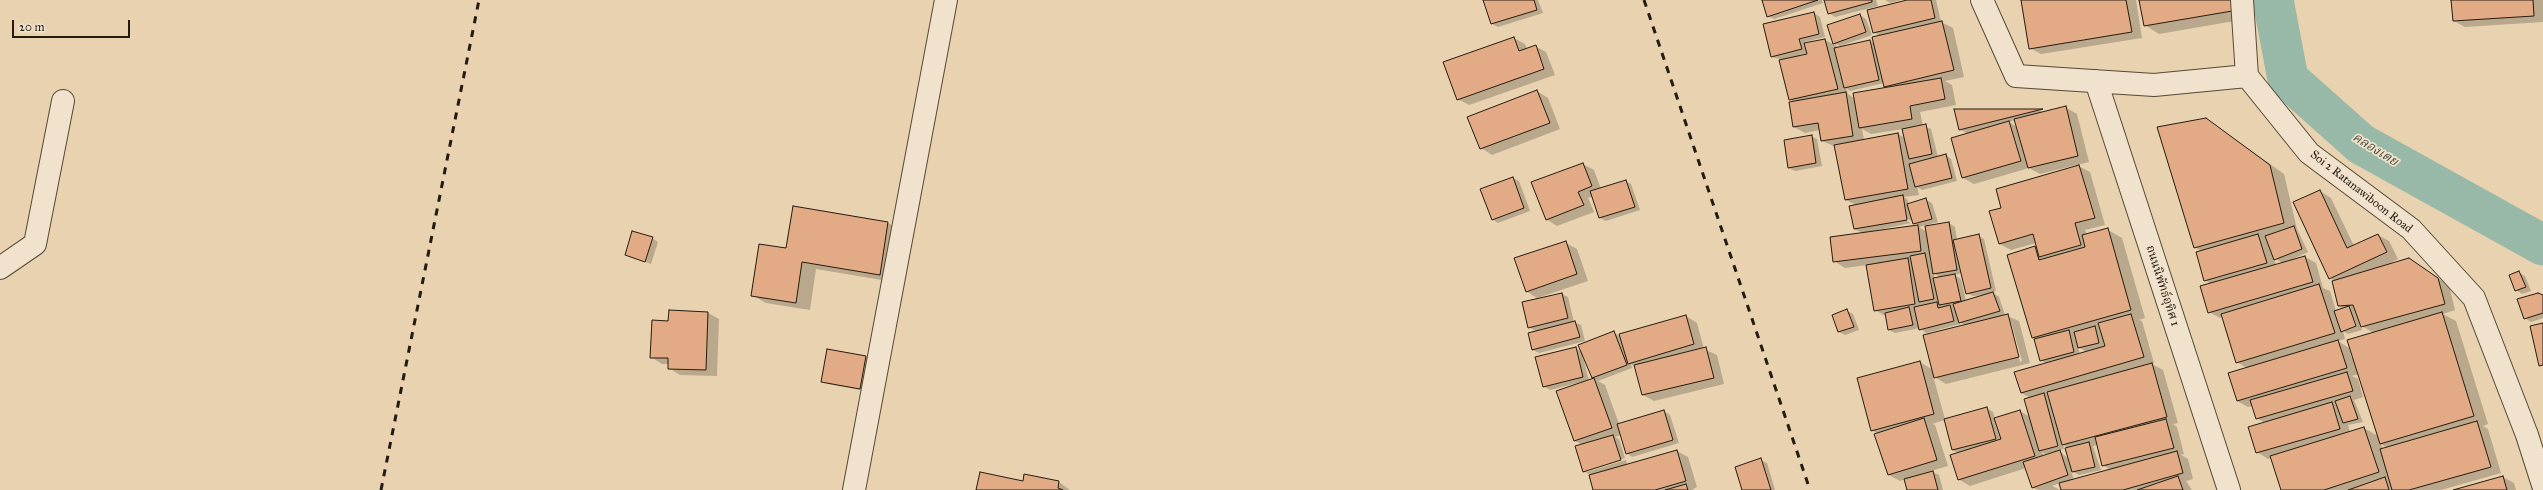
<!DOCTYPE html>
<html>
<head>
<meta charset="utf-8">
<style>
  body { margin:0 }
  #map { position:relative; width:2543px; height:490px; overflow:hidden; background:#e8d2b0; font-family:"IM FELL Great Primer",serif }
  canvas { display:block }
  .scale { position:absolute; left:12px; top:20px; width:118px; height:18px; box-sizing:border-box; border:2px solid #241b0f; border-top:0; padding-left:5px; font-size:12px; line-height:14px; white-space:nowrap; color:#241b0f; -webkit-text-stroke:3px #f0e2cc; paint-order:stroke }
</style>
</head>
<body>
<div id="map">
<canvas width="2543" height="490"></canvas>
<div class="scale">20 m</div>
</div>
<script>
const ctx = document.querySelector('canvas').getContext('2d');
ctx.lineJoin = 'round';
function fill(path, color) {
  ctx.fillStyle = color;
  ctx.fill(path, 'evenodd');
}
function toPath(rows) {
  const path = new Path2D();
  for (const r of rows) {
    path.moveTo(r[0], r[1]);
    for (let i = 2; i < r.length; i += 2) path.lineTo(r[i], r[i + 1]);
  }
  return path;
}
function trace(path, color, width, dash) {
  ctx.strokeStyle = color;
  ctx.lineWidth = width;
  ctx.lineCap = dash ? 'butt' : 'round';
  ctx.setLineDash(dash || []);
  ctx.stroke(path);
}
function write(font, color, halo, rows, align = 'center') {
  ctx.font = font + ' "IM FELL Great Primer","Noto Serif Thai",serif';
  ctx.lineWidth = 3.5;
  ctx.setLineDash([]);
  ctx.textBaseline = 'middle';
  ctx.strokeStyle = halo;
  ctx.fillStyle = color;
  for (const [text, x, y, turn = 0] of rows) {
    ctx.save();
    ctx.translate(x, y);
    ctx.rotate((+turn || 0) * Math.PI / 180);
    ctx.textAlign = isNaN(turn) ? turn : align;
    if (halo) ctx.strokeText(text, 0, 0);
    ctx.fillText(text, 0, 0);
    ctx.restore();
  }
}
fill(toPath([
  [1484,0,1538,0,1543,13,1498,27,1492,24],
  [1763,0,1822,0,1823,3,1774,19,1768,16],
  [1825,0,1876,0,1878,6,1835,17,1829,13],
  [1885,0,1901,0,1890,3],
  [1911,0,1936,0,1941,22,1953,28,1964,77,1945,81,1952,85,1956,105,1920,112,1923,126,1931,129,1938,157,1946,155,1951,159,1957,181,1922,190,1917,187,1919,195,1904,197,1908,200,1909,204,1926,200,1932,203,1938,222,1919,227,1927,232,1949,223,1955,227,1957,240,1979,236,1984,239,1996,291,1992,292,1999,297,2005,315,2019,321,2030,363,1946,384,1933,376,1945,419,1987,408,1993,412,1995,419,2020,411,2030,417,2031,398,2021,393,2047,364,2041,360,2035,339,2033,338,2035,247,2038,249,2036,243,2011,250,2000,244,2002,208,2076,167,2076,165,2040,174,2029,168,1974,184,1963,178,1968,134,1960,129,2039,110,2044,113,2065,107,2077,114,2089,162,2077,165,2090,172,2105,225,2085,230,2087,235,2108,230,2122,238,2145,318,2139,320,2142,321,2154,363,2152,364,2163,370,2178,423,2173,424,2177,427,2184,454,2181,455,2188,459,2193,479,2186,481,2192,490,2062,490,2060,483,2052,486,2060,490,2038,490,2032,487,2026,468,1970,486,1958,479,1958,453,1953,450,1945,420,1932,424,1935,425,1948,466,1931,471,1939,475,1943,490,1908,490,1905,479,1900,481,1889,475,1875,435,1878,434,1872,430,1920,362,1933,370,1965,325,1959,322,1960,324,1926,333,1920,328,1895,333,1889,330,1887,317,1875,310,1867,265,1845,268,1834,261,1831,237,1920,226,1903,216,1902,218,1911,223,1863,233,1854,229,1856,205,1846,200,1836,147,1822,141,1820,130,1805,133,1794,127,1794,102,1790,99,1780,59,1772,57,1814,13,1820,17,1825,37,1804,42,1805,44,1825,40,1835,45,1828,26,1860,15,1866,19,1872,35,1840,46,1836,44,1837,49,1870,41,1875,43,1880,36,1874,32],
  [1808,53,1808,55,1800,56,1799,55],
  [1884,83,1889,88,1855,99,1848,94,1846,88,1850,91],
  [2016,120,2017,127,2009,122],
  [1862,129,1871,134,1903,129,1905,138,1898,134,1864,140],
  [1933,273,1942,278,1935,279],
  [1962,273,1967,293,1973,296,1986,295,1966,301,1961,279,1954,275],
  [2009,322,2011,322,2022,361,2020,362],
  [2078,347,2087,352,2080,354],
  [2063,445,2069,448,2070,460,2058,450,2064,449],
  [2098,445,2103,465,2111,470,2074,480,2071,471,2079,475,2101,470,2093,446],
  [2042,452,2045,454,2054,452,2054,453,2044,457],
  [2022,0,2136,0,2142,38,2041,54,2030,48],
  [2140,0,2249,0,2252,18,2159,34,2145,25],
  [2452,0,2543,0,2543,22,2465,27,2454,21],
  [1514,38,1525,44,1527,49,1535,46,1546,52,1555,75,1469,105,1458,99],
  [1537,91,1548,98,1560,129,1492,155,1481,148],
  [2206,119,2284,174,2297,229,2308,252,2284,263,2305,257,2316,263,2323,288,2330,291,2336,311,2344,309,2339,306,2335,281,2330,278,2320,191,2331,198,2354,246,2378,235,2389,241,2398,259,2384,266,2409,259,2449,285,2455,310,2443,314,2456,321,2488,424,2483,426,2488,429,2501,473,2441,490,2282,490,2272,458,2268,459,2257,452,2265,423,2257,418,2253,406,2248,407,2237,401,2247,368,2237,362,2223,317,2220,318,2209,312,2211,284,2205,280,2202,251,2194,247],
  [2274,258,2283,263,2276,265],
  [2360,325,2374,333,2352,359,2349,348,2338,341,2345,339,2343,331,2348,334,2362,330],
  [2359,374,2378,436,2364,428,2350,432,2348,425,2363,422,2354,400,2363,397,2358,379,2352,376],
  [2381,444,2388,448,2383,450],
  [1811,136,1817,139,1822,166,1795,171,1789,168],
  [1583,164,1594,170,1601,189,1625,181,1631,184,1640,210,1606,221,1600,218,1593,196,1588,198,1594,212,1557,226,1546,219],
  [1513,178,1519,181,1530,211,1498,223,1492,219],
  [794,207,888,223,902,231,894,282,816,269,810,310,766,303,752,295,786,250],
  [652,238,658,242,651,264,626,255],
  [1566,243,1577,249,1588,281,1537,298,1526,291],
  [2519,273,2525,276,2531,291,2522,294,2516,290],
  [1562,294,1568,297,1574,322,1581,325,1585,341,1539,353,1533,350,1537,332,1529,327],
  [2543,296,2543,318,2531,322,2525,318],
  [1847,311,1853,314,1859,330,1845,335,1839,332,1833,316],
  [708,313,719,319,717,376,680,375,669,368,669,364,662,364,651,357,669,322],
  [1686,316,1697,323,1704,349,1717,355,1724,384,1654,401,1643,395,1636,367,1631,364,1632,368,1598,381,1605,385,1619,424,1664,411,1670,415,1679,443,1632,457,1627,453,1621,435,1615,437,1619,439,1625,458,1587,470,1587,472,1626,460,1627,465,1677,451,1688,457,1697,487,1692,490,1594,490,1590,475,1584,471,1583,445,1575,441,1581,382,1550,390,1544,386,1575,348,1582,352,1613,332,1619,336],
  [1583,357,1584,357,1594,379,1589,381],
  [866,356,872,360,866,391,828,384,822,381],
  [1761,460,1767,463,1775,490,1743,490],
  [1025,475,1059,482,1070,490,977,490,1024,483],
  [2503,477,2514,483,2516,490,2457,490]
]), '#0003');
trace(toPath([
  [2273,0,2288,79,2361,144,2543,245]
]), '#98b8a8', 41);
const building = toPath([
  [1483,0,1534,0,1537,10,1491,24,1483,0],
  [1762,0,1818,0,1767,17,1762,0],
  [1824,0,1872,0,1872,2,1828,14,1824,0],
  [1907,0,1931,0,1935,18,1873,33,1867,10,1907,0],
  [2021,0,2126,0,2132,32,2029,49,2021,0],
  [2139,0,2236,0,2238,10,2144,26,2139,0],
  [2451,0,2533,0,2534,16,2453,21,2451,0],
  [1814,12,1819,34,1799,39,1802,49,1771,57,1763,24,1814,12],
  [1860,14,1866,32,1833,44,1827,25,1860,14],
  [1942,21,1954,70,1884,87,1872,37,1942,21],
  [1514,37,1519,51,1536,45,1544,69,1457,100,1443,62,1514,37],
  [1825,39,1838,89,1789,100,1779,60,1807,54,1804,43,1825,39],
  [1870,40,1879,80,1844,88,1834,48,1870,40],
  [1941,78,1945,99,1910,106,1912,119,1859,128,1853,93,1941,78],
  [1537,90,1550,123,1480,149,1467,117,1537,90],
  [1846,92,1853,136,1821,141,1818,123,1793,127,1789,102,1846,92],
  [2066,106,2078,156,2028,168,2014,119,2066,106],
  [1954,109,2043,109,1959,130,1954,109],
  [2206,118,2270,165,2284,223,2194,248,2157,127,2206,118],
  [2009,121,2021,161,1962,178,1951,138,2009,121],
  [1926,124,1932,154,1909,159,1902,129,1926,124],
  [1898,133,1908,189,1845,200,1834,145,1898,133],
  [1812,135,1816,163,1788,168,1784,140,1812,135],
  [1946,154,1952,178,1915,187,1909,164,1946,154],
  [1583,163,1592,186,1578,192,1584,205,1546,220,1531,182,1583,163],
  [2079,165,2095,218,2075,223,2081,245,2039,257,2033,234,1999,244,1989,211,2001,208,1996,189,2079,165],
  [1513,177,1524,208,1492,220,1480,189,1513,177],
  [1626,180,1635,207,1599,218,1590,191,1626,180],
  [2320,190,2347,248,2378,234,2387,252,2329,279,2293,202,2320,190],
  [1903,195,1907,220,1854,229,1849,206,1903,195],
  [1926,198,1932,219,1913,224,1907,204,1926,198],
  [793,206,888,222,880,275,802,262,796,303,751,296,759,244,786,248,793,206],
  [1949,222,1957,270,1933,274,1925,226,1949,222],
  [1918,225,1921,251,1833,262,1830,237,1918,225],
  [2294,226,2302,249,2274,260,2265,236,2294,226],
  [2108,228,2131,310,2032,338,2007,255,2035,246,2039,260,2085,247,2082,235,2108,228],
  [632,231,653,237,645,262,625,255,632,231],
  [1979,234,1991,288,1966,294,1953,240,1979,234],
  [2258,234,2267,263,2204,281,2196,252,2258,234],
  [1566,241,1577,274,1526,292,1514,258,1566,241],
  [1925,253,1934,299,1919,302,1910,256,1925,253],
  [2305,256,2313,282,2208,313,2200,286,2305,256],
  [1908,258,1915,304,1874,311,1866,265,1908,258],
  [2409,258,2438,278,2445,304,2361,327,2353,305,2338,306,2332,281,2409,258],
  [2519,271,2526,287,2515,291,2509,275,2519,271],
  [1955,274,1961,301,1939,305,1933,278,1955,274],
  [2319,284,2335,333,2236,363,2221,314,2319,284],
  [1993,292,2000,311,1959,323,1953,304,1993,292],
  [1562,293,1568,318,1528,328,1522,302,1562,293],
  [2538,293,2543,295,2543,313,2524,319,2517,299,2538,293],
  [1937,302,1938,308,1950,305,1954,321,1919,330,1914,307,1937,302],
  [2349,306,2356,326,2341,332,2334,311,2349,306],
  [1909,307,1913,325,1888,330,1885,313,1909,307],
  [1847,309,1854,327,1838,332,1832,315,1847,309],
  [669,310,708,312,706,370,668,369,668,358,650,358,652,320,668,321,669,310],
  [2442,312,2474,416,2380,444,2347,340,2442,312],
  [2008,314,2019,357,1934,378,1923,335,2008,314],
  [2131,314,2144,357,2021,393,2014,372,2105,346,2098,323,2131,314],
  [1686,315,1694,344,1628,364,1619,334,1686,315],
  [1575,321,1580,337,1532,350,1528,333,1575,321],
  [2543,323,2543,365,2539,366,2530,326,2543,323],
  [2095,326,2099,343,2078,348,2074,332,2095,326],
  [2069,330,2074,352,2040,361,2034,339,2069,330],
  [1614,331,1627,365,1592,378,1578,345,1614,331],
  [2338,340,2347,368,2237,401,2228,373,2338,340],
  [1576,347,1583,377,1543,387,1535,357,1576,347],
  [1706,347,1714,378,1642,395,1634,365,1706,347],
  [827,349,866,356,860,389,821,382,827,349],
  [1920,361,1934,414,1871,431,1857,378,1920,361],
  [2152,363,2167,417,2062,445,2047,392,2152,363],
  [2347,372,2353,391,2256,419,2250,400,2347,372],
  [1594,378,1612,428,1574,441,1556,391,1594,378],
  [2044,393,2058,446,2039,451,2024,399,2044,393],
  [2350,396,2358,419,2343,423,2335,401,2350,396],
  [2332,402,2340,429,2256,453,2248,427,2332,402],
  [1987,407,1996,439,1952,450,1944,419,1987,407],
  [1664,410,1673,440,1626,454,1617,424,1664,410],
  [2020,410,2035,456,1958,480,1950,455,2001,439,1994,418,2020,410],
  [1924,418,1937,460,1888,475,1874,434,1924,418],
  [2166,419,2174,448,2102,466,2095,437,2166,419],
  [2477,421,2491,467,2409,490,2392,490,2380,449,2477,421],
  [2364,427,2379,472,2324,490,2281,490,2270,456,2364,427],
  [1613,435,1621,460,1583,472,1575,446,1613,435],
  [2089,442,2095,467,2072,472,2065,448,2089,442],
  [1677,450,1686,481,1655,490,1593,490,1589,475,1677,450],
  [2060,450,2068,475,2032,488,2023,462,2060,450],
  [2177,451,2183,473,2123,490,2061,490,2059,483,2177,451],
  [1761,458,1771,490,1742,490,1735,467,1761,458],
  [1933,471,1938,490,1907,490,1904,479,1933,471],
  [980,472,1023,481,1024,474,1059,481,1058,488,1063,490,976,490,980,472],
  [2178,476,2183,490,2137,490,2178,476],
  [2503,476,2507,490,2453,490,2503,476],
  [2385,477,2389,490,2348,490,2385,477],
  [1686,484,1688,490,1665,490,1686,484]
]);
fill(building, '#e2ab85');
trace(building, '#241b0f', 1);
const street = toPath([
  [1982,0,2016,76,2154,85,2247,76],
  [2242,0,2247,76],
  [2247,76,2309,153,2411,229,2474,298,2527,435,2543,485],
  [2096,81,2229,490],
  [0,268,35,244,63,101],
  [854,490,946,0]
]);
trace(street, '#554937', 24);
trace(street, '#f0e2cc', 22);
trace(toPath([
  [1644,0,1810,490],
  [381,490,479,0]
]), '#241b0f', 3, [7, 7]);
write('12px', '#241b0f', '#f0e2cc', [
  ["Soi 2 Ratanawiboon Road",2361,192,38],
  ["ถนนนิพัทธ์อุทิศ 1",2162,286,72]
]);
write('italic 13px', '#474a3d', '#f0e2cc', [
  ["คลองเตย",2375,150,32]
]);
</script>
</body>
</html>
